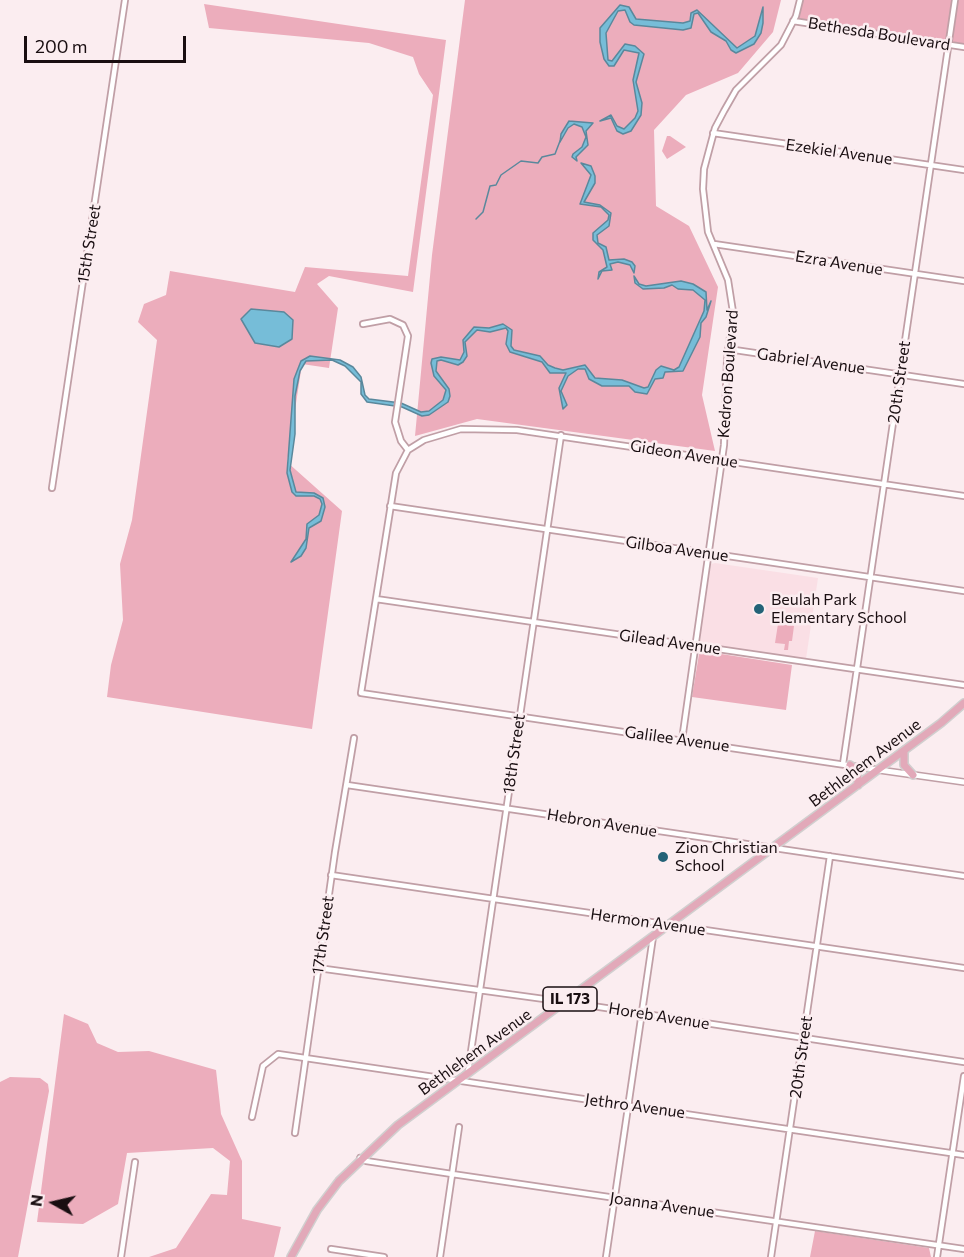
<!DOCTYPE html>
<html>
<head>
<meta charset="utf-8">
<style>
  body { margin:0 }
  #map { position:relative; width:964px; height:1257px; overflow:hidden; background:#fbedf0; font-family:Commissioner,sans-serif }
  canvas { display:block }
  .north { position:absolute; left:24px; top:1173px; width:60px; height:60px; -webkit-text-stroke:4px #fbedf0; paint-order:stroke; rotate:278deg; font-size:16px; font-weight:700; line-height:24px; text-align:center; color:#190e11 }
  .north::after { content:''; display:block; margin:auto; width:21px; height:27px; background:#190e11; clip-path:polygon(50% 0,100% 100%,50% 72%,0 100%) }
  .scale { position:absolute; left:24px; top:36px; width:162px; height:27px; box-sizing:border-box; border:3px solid #190e11; border-top:0; padding-left:8px; font-size:18px; line-height:21px; white-space:nowrap; color:#190e11; -webkit-text-stroke:4px #fbedf0; paint-order:stroke }
</style>
</head>
<body>
<div id="map">
<canvas width="964" height="1257"></canvas>
<div class="north">N</div>
<div class="scale">200 m</div>
</div>
<script>
const ctx = document.querySelector('canvas').getContext('2d');
ctx.lineJoin = 'round';
function fill(path, color) {
  ctx.fillStyle = color;
  ctx.fill(path, 'evenodd');
}
function toPath(rows) {
  const path = new Path2D();
  for (const r of rows) {
    path.moveTo(r[0], r[1]);
    for (let i = 2; i < r.length; i += 2) path.lineTo(r[i], r[i + 1]);
  }
  return path;
}
function trace(path, color, width, dash) {
  ctx.strokeStyle = color;
  ctx.lineWidth = width;
  ctx.lineCap = dash ? 'butt' : 'round';
  ctx.setLineDash(dash || []);
  ctx.stroke(path);
}
function write(font, color, halo, rows, align = 'center') {
  ctx.font = font + ' Commissioner,sans-serif';
  ctx.lineWidth = 5;
  ctx.setLineDash([]);
  ctx.textBaseline = 'middle';
  ctx.strokeStyle = halo;
  ctx.fillStyle = color;
  for (const [text, x, y, turn = 0] of rows) {
    ctx.save();
    ctx.translate(x, y);
    ctx.rotate((+turn || 0) * Math.PI / 180);
    ctx.textAlign = isNaN(turn) ? turn : align;
    if (halo) ctx.strokeText(text, 0, 0);
    ctx.fillText(text, 0, 0);
    ctx.restore();
  }
}
fill(toPath([
  [715,563,818,578,806,659,703,644,700,641,711,564]
]), '#fadfe5');
fill(toPath([
  [465,0,781,0,773,32,738,73,686,95,654,130,656,206,689,226,718,287,702,395,715,451,477,419,415,436,432,255],
  [800,0,964,0,964,47,793,21],
  [204,4,446,40,413,292,329,276,317,284,338,308,329,368,302,364,287,462,342,511,312,729,107,697,111,665,123,620,120,564,132,520,157,340,138,322,144,304,166,295,170,271,295,292,305,267,408,276,433,95,419,74,413,57,369,43,209,28],
  [667,136,670,136,686,147,667,159,662,151],
  [778,624,794,626,792,641,789,641,788,650,784,650,785,644,775,643],
  [702,651,792,665,786,710,692,697,699,654],
  [64,1014,88,1024,97,1043,118,1052,149,1051,216,1070,221,1114,242,1161,242,1219,281,1227,274,1257,149,1257,176,1248,211,1194,227,1195,230,1161,213,1148,127,1153,118,1204,83,1224,37,1222],
  [10,1077,40,1078,48,1084,49,1091,18,1257,0,1257,0,1082],
  [815,1231,929,1248,931,1257,810,1257]
]), '#ecadbc');
const water = toPath([
  [620,5,629,7,636,19,683,23,690,21,691,13,697,10,737,48,755,36,763,7,763,23,761,33,754,44,736,53,731,50,726,41,711,32,698,13,694,14,691,28,683,30,634,25,630,22,625,10,618,11,606,33,608,60,612,61,625,44,635,46,644,54,636,82,642,103,641,115,631,131,623,134,617,131,611,118,600,121,611,115,617,126,624,129,635,118,638,111,633,80,639,53,624,50,614,66,609,66,604,59,600,42,600,28,620,5],
  [569,121,593,123,586,131,588,145,576,157,577,161,572,157,573,154,582,147,586,137,582,127,574,124,568,128,560,142,561,134,569,121],
  [581,163,591,166,595,176,595,183,584,202,600,205,611,213,609,226,597,235,598,243,606,247,609,260,624,259,632,262,635,266,634,273,630,265,618,262,610,264,612,270,602,271,598,279,599,272,607,267,603,250,593,240,593,233,608,220,609,215,601,207,580,204,591,175,581,163],
  [634,276,639,284,646,286,681,281,693,284,706,292,707,310,711,301,706,317,701,323,700,337,683,371,665,372,663,378,655,379,647,394,635,392,629,386,602,386,589,379,585,369,578,369,568,376,561,391,567,405,563,409,559,388,566,373,550,373,542,362,510,352,506,344,508,331,506,328,490,332,477,330,465,342,467,356,463,362,458,365,441,360,437,361,436,371,449,389,450,396,448,402,429,415,422,416,402,407,367,402,361,394,361,382,345,366,332,360,306,361,300,371,295,396,295,434,290,470,296,492,314,493,323,498,325,507,321,521,309,528,306,548,301,556,291,562,306,539,307,524,319,515,322,504,320,499,314,496,296,496,292,492,287,473,294,379,301,361,310,356,340,360,353,367,361,377,365,395,369,399,401,403,421,412,429,411,443,400,446,390,434,376,431,363,432,359,441,357,460,360,464,352,463,340,474,327,489,328,503,324,512,330,511,346,514,350,540,356,548,365,555,368,563,370,585,365,595,378,622,380,644,388,648,387,656,370,661,366,674,370,679,367,704,311,705,300,693,290,678,289,672,285,664,288,643,289,635,283,634,276],
  [251,309,284,312,293,320,292,339,279,347,255,343,241,319,251,309]
]);
fill(water, '#76bdd8');
trace(water, '#5a889c', 1.5);
trace(toPath([
  [476,219,483,212,490,186,496,185,501,175,521,161,538,163,542,157,555,154,560,141]
]), '#5a889c', 1.5);
const minor = toPath([
  [793,21,964,47],
  [713,133,964,170],
  [714,244,964,281],
  [363,324,390,319,403,325,408,336,395,422,401,441,408,450,396,473,361,693,879,770],
  [728,349,964,384],
  [408,450,424,440,461,429,517,430,964,496],
  [52,488,125,0],
  [390,506,964,591],
  [376,599,964,685],
  [682,740,724,445,727,361,733,312,728,280,708,232,703,189,704,169,715,128,724,111,736,90,781,45,796,16,800,0],
  [843,764,955,0],
  [347,785,964,876],
  [331,875,964,968],
  [318,968,566,1002,964,1062],
  [468,1072,561,435],
  [252,1117,263,1066,278,1054,964,1155],
  [295,1133,335,852,354,738],
  [360,1158,366,1161,452,1174,964,1249],
  [331,1249,384,1257],
  [121,1257,135,1162],
  [440,1257,459,1127],
  [606,1257,653,937],
  [771,1257,830,856],
  [937,1257,964,1076]
]);
const tertiary = toPath([
  [879,770,964,782]
]);
const primary = toPath([
  [904,751,904,765,913,775],
  [850,765,857,770,858,785],
  [291,1257,317,1210,339,1181,398,1125,941,723,964,703]
]);
trace(minor, '#c09fa6', 8);
trace(tertiary, '#c09fa6', 8);
trace(primary, '#d1cfcf', 10);
trace(minor, '#fff', 4.5);
trace(tertiary, '#fff', 5);
trace(primary, '#e2a9b9', 7);
for (const [x, y, r, color] of [
  [759,609,6,"#236277"],
  [663,857,6,"#236277"]
]) {
  const dot = new Path2D();
  dot.arc(x, y, r, 0, 2 * Math.PI);
  ctx.fillStyle = color;
  ctx.fill(dot);
  trace(dot, '#fbedf0', 2);
}
for (const [x, y, w] of [
  [570,999,54]
]) {
  const box = new Path2D();
  box.roundRect(x - w / 2, y - 12, w, 24, 4.5);
  ctx.fillStyle = '#fbedf0';
  ctx.fill(box);
  trace(box, '#190e11', 1.5);
}
write('bold 15px', '#190e11', null, [
  ["IL 173",570,999]
]);
write('16px', '#190e11', '#fbedf0', [
  ["Bethesda Boulevard",879,34,9],
  ["Ezekiel Avenue",839,152,8],
  ["15th Street",89,244,-81],
  ["Ezra Avenue",839,263,9],
  ["Gabriel Avenue",811,361,8],
  ["Kedron Boulevard",728,374,-86],
  ["20th Street",899,382,-82],
  ["Gideon Avenue",684,454,9],
  ["Gilboa Avenue",677,549,8],
  ["Gilead Avenue",670,642,8],
  ["Galilee Avenue",677,739,8],
  ["18th Street",514,754,-82],
  ["Bethlehem Avenue",865,763,-37],
  ["Hebron Avenue",602,823,9],
  ["Hermon Avenue",648,922,8],
  ["17th Street",323,935,-82],
  ["Horeb Avenue",659,1016,9],
  ["Bethlehem Avenue",475,1052,-36],
  ["20th Street",801,1057,-82],
  ["Jethro Avenue",635,1106,8],
  ["Joanna Avenue",662,1205,8]
]);
write('16px', '#190e11', '#fbedf0', [
  ["Beulah Park",771,600],
  ["Elementary School",771,618],
  ["Zion Christian",675,848],
  ["School",675,866]
], 'left');
</script>
</body>
</html>
